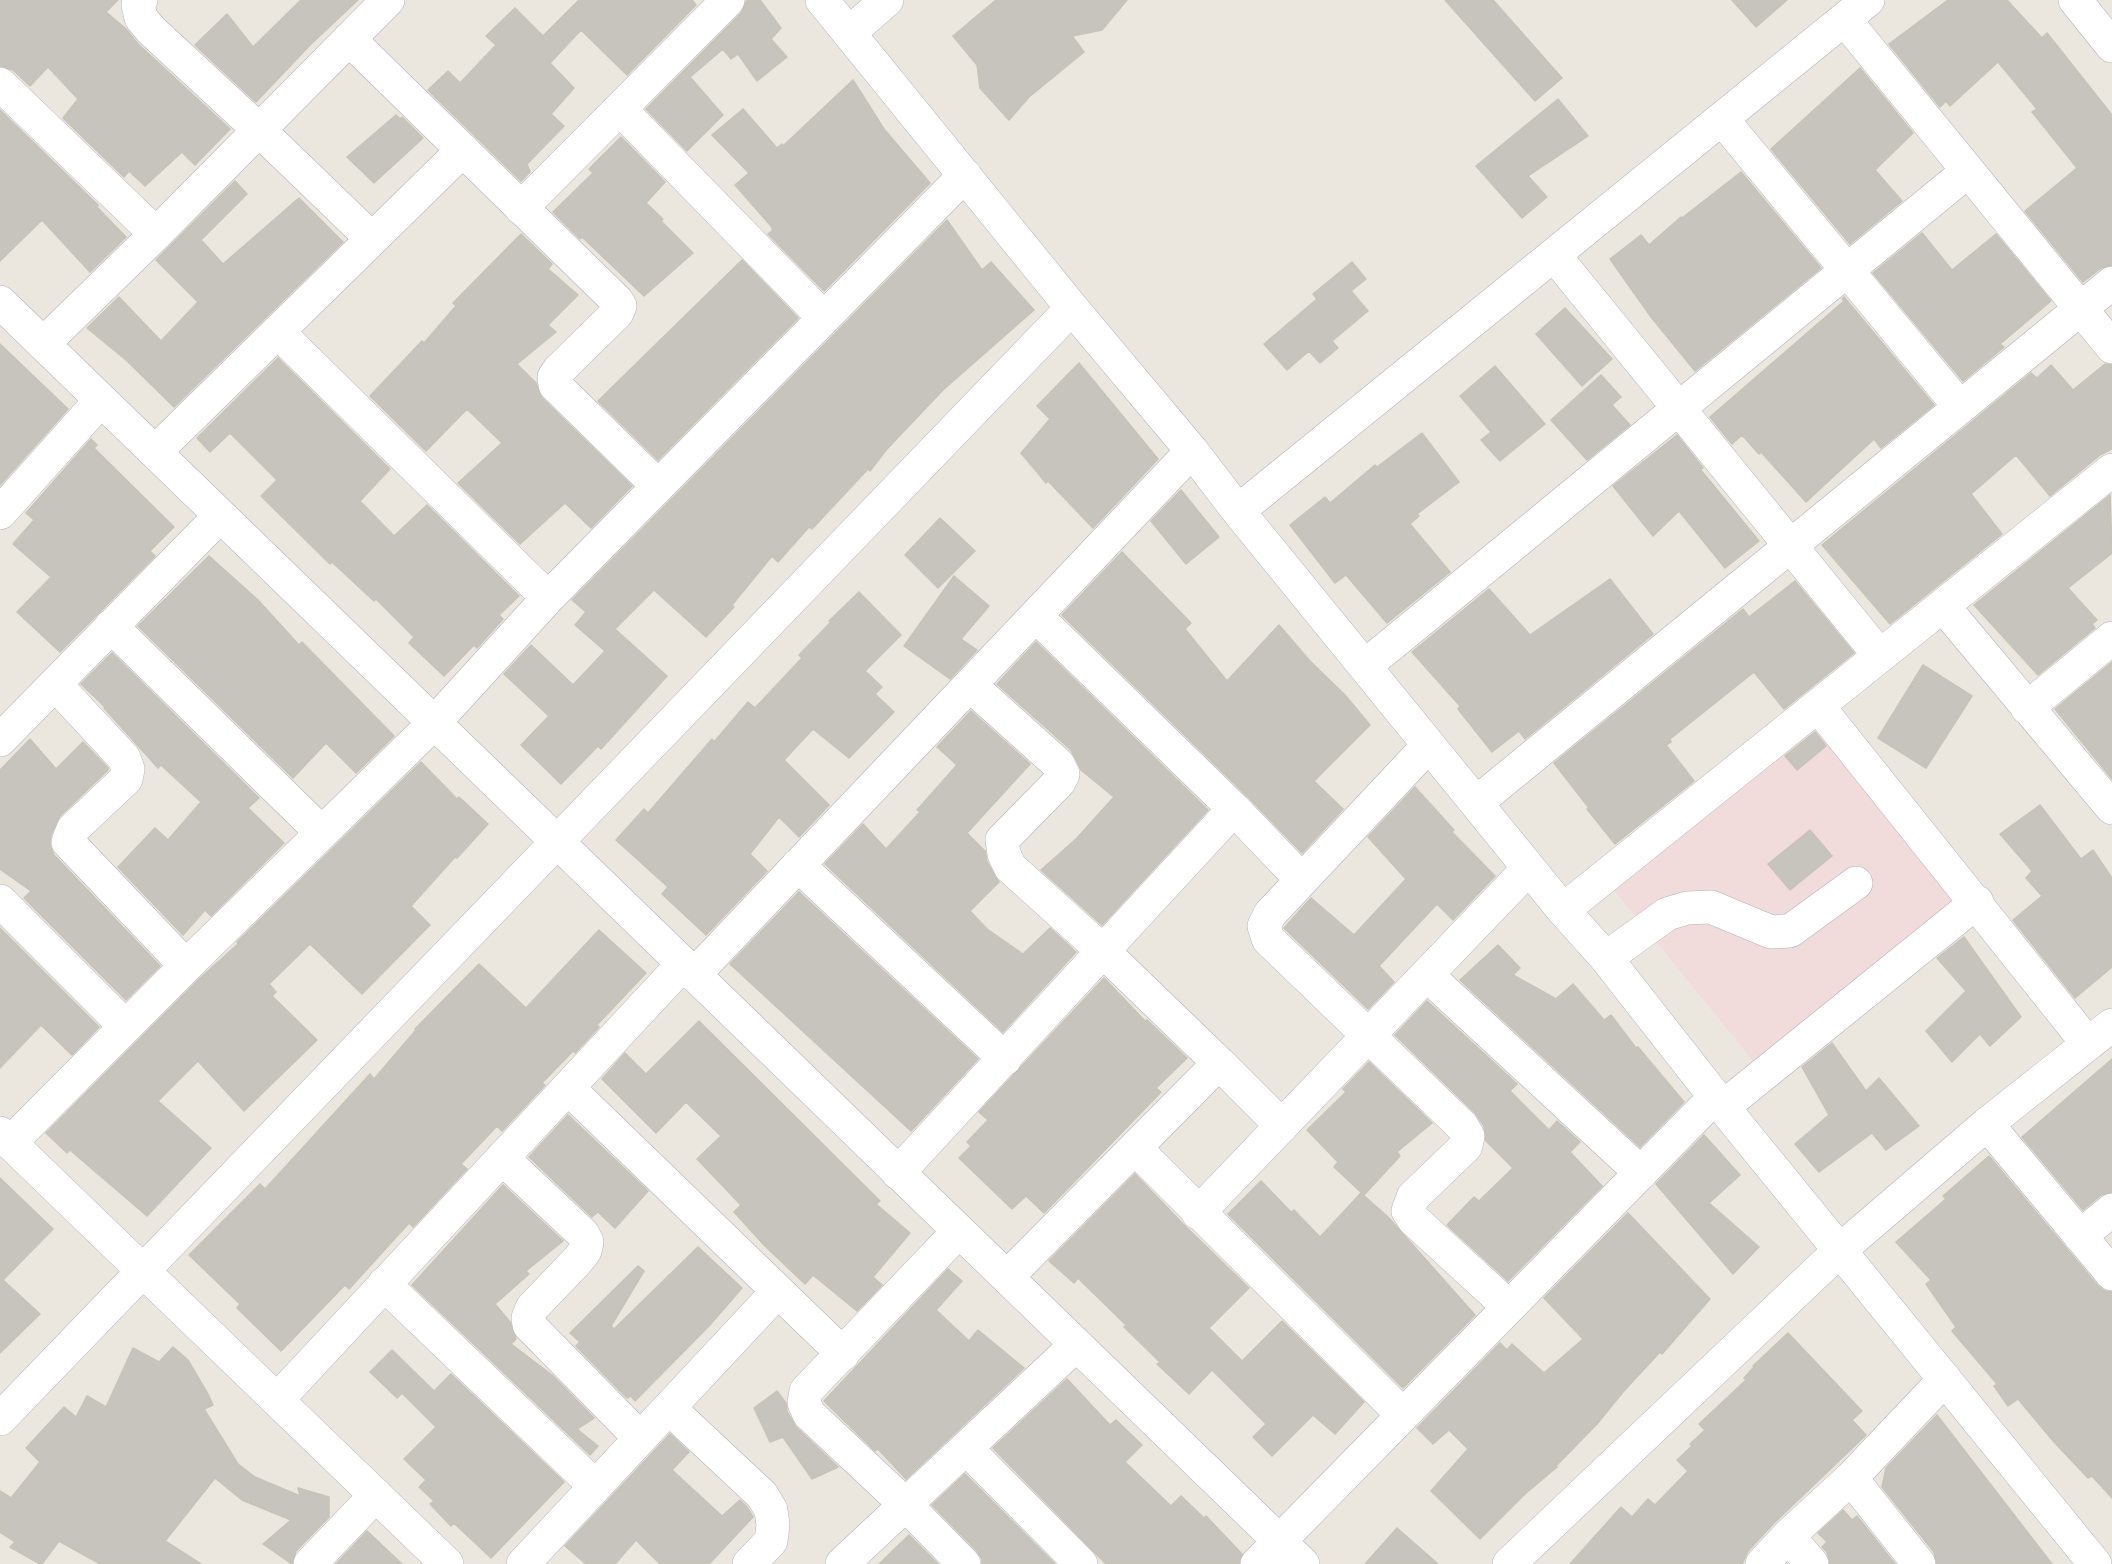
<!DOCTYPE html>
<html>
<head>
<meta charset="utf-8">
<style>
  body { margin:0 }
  canvas { display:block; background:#ece7de }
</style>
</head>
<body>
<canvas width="2112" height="1564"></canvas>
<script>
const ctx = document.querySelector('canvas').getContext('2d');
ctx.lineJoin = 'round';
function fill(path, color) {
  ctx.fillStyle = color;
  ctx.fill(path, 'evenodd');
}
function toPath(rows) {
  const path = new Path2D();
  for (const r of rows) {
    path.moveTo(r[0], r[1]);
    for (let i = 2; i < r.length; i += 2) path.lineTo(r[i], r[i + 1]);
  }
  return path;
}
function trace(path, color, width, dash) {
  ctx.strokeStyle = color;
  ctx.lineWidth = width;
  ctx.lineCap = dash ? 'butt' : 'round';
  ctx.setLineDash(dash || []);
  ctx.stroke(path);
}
fill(toPath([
  [1812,718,1958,897,1754,1062,1608,883]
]), '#f2dcdb');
const building = toPath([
  [0,0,118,0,106,12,126,29,138,44,230,129,195,165,182,152,145,186,129,171,124,177,63,118,78,99,48,67,30,86,13,70,0,66,0,0],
  [301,0,358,0,311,44,256,102,195,45,227,14,253,47,301,0],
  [579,0,692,0,696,5,627,75,581,30,550,63,574,88,551,114,564,126,527,164,530,172,521,181,428,90,448,71,460,83,496,45,486,36,515,8,543,36,579,0],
  [747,0,760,0,781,28,771,39,787,57,757,81,738,54,731,59,723,49,690,77,723,115,687,151,646,109,741,13,747,0],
  [996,0,1127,0,1102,30,1072,36,1084,52,1029,97,1009,120,980,88,977,65,953,36,996,0],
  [1445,0,1493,0,1562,78,1535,101,1445,0],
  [1732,0,1787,0,1756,27,1732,0],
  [1948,0,2007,0,2042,38,2047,33,2112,115,2112,265,2101,268,2083,282,2025,211,2077,168,2032,112,2037,109,1998,62,1950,106,1946,101,1940,107,1889,44,1948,0],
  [1860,68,1913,133,1875,170,1902,201,1850,244,1771,149,1860,68],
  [853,80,884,129,930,183,824,291,768,234,773,230,771,226,735,185,749,173,712,135,743,109,777,148,782,144,783,146,853,80],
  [1558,99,1588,136,1528,176,1547,197,1522,218,1476,166,1558,99],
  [0,110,98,205,97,207,126,237,90,272,42,220,0,261,0,110],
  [396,115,400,119,402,117,423,138,374,183,347,157,396,115],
  [621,137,665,182,646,203,663,219,661,221,693,253,644,296,582,237,580,239,553,212,593,173,589,169,621,137],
  [1741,172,1821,268,1695,371,1651,317,1610,259,1641,235,1649,245,1681,217,1682,218,1741,172],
  [235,181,247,194,201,240,223,264,299,198,343,242,174,407,126,360,87,328,119,297,161,341,198,302,156,260,235,181],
  [947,220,982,270,991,262,1034,310,943,390,887,449,870,471,868,469,812,529,809,527,778,562,772,556,732,605,734,607,706,637,654,590,615,629,667,676,601,749,598,746,561,784,521,745,549,716,504,674,531,645,573,685,605,651,575,625,586,612,572,600,947,220],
  [1922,233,1952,270,1996,234,2051,301,2000,344,2004,347,1963,381,1873,273,1922,233],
  [521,234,552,264,548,269,578,295,548,325,556,332,517,364,536,383,542,398,632,486,591,528,565,503,520,544,458,483,502,443,467,409,426,451,370,396,422,341,424,343,456,306,453,303,521,234],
  [742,260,798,318,658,460,598,401,742,260],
  [1352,262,1366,279,1351,291,1368,311,1332,341,1338,348,1320,363,1309,351,1287,370,1264,344,1317,299,1313,294,1352,262],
  [1844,297,1934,405,1881,448,1874,439,1806,502,1761,452,1759,454,1742,435,1732,444,1710,417,1844,301,1842,299,1844,297],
  [1565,308,1612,359,1582,386,1536,334,1565,308],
  [0,344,68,409,0,485,0,344],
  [278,358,390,469,360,501,394,536,427,505,519,596,499,615,503,619,477,648,474,645,444,676,409,643,414,637,376,599,374,601,332,562,330,564,261,496,277,480,230,433,210,452,197,438,278,358],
  [1079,363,1158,459,1093,528,1048,481,1046,483,1021,453,1050,419,1037,406,1079,363],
  [2105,364,2112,365,2112,449,2100,455,2050,496,2016,455,1971,494,2002,534,1890,624,1822,545,2031,373,2037,378,2051,365,2073,390,2105,364],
  [1495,366,1545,424,1500,461,1481,440,1491,432,1460,396,1495,366],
  [1601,375,1621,397,1612,405,1630,425,1587,460,1551,420,1601,375],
  [1422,433,1459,482,1417,514,1419,516,1410,524,1450,572,1387,623,1346,575,1335,583,1290,525,1325,497,1330,503,1375,465,1377,467,1422,433],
  [1677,435,1703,468,1700,469,1759,541,1725,568,1679,511,1653,536,1613,486,1677,435],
  [91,439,97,445,94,448,174,527,150,551,155,556,60,652,17,612,51,577,13,544,34,520,26,513,91,439],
  [1181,490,1219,537,1186,564,1151,521,1181,490],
  [2110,495,2112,553,2068,588,2097,620,2092,624,2095,628,2038,675,1974,605,2110,495],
  [940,518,975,551,938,588,905,555,940,518],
  [1122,552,1191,623,1185,629,1227,681,1279,625,1310,661,1345,695,1370,725,1314,781,1343,809,1302,853,1247,796,1062,615,1122,552],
  [209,556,258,600,299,645,302,642,394,736,356,773,326,743,293,778,138,626,209,556],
  [954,576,989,606,961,639,977,650,950,679,904,646,954,576],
  [1610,579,1653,634,1525,739,1519,731,1492,752,1458,709,1460,706,1412,652,1489,589,1530,635,1610,579],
  [1795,581,1854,653,1784,709,1754,672,1670,739,1671,742,1666,745,1694,781,1615,844,1587,809,1589,808,1554,763,1743,609,1749,617,1795,581],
  [859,592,901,635,865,671,882,687,875,694,894,712,849,758,813,729,784,760,829,805,799,837,779,817,750,854,767,871,706,935,662,894,668,887,616,840,644,809,648,813,712,739,714,742,748,702,755,708,802,658,799,655,831,622,829,621,859,592],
  [1036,642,1208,810,1102,925,1041,870,1076,839,1114,797,1081,770,1071,750,997,684,1036,642],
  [112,653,259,798,248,808,284,843,211,916,205,910,183,935,118,867,155,828,168,840,201,802,161,765,158,768,104,708,105,707,81,684,112,653],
  [2112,662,2112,779,2055,709,2112,662],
  [1923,665,1972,696,1926,768,1878,738,1923,665],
  [971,711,1030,764,967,833,985,851,987,862,999,882,970,911,987,929,1023,954,1050,928,1076,952,1003,1032,825,864,863,824,886,849,920,812,917,810,957,765,937,747,971,711],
  [1815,732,1826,746,1797,770,1785,756,1815,732],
  [30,739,56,769,83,742,108,768,108,770,60,816,51,835,50,845,54,855,160,966,126,1000,24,898,31,891,0,869,0,770,30,739],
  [421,762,457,799,459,797,488,824,457,858,455,857,411,906,430,925,362,994,310,944,269,984,276,992,272,996,317,1040,244,1111,198,1061,158,1101,211,1148,147,1216,70,1150,67,1153,46,1133,199,979,238,944,237,942,421,762],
  [1415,787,1454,830,1452,832,1495,876,1453,920,1437,904,1379,966,1394,982,1368,1009,1284,928,1311,898,1354,935,1406,879,1368,837,1415,787],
  [2040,805,2081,859,2093,850,2112,878,2112,967,2075,998,2013,920,2042,896,2026,878,2032,871,2000,834,2040,805],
  [1810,830,1832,856,1790,890,1768,864,1810,830],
  [799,892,978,1059,911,1131,730,964,799,892],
  [0,928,99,1027,72,1055,41,1025,0,1068,0,928],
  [599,930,646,973,597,1025,599,1027,575,1053,573,1051,542,1083,545,1085,502,1131,497,1126,461,1164,467,1169,413,1227,409,1223,349,1289,345,1285,281,1351,237,1308,240,1304,189,1255,260,1184,265,1189,370,1074,374,1079,416,1030,415,1029,479,964,526,1008,599,930],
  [1964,937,2021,1017,1990,1046,1980,1034,1952,1062,1926,1031,1966,991,1937,958,1964,937],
  [1498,945,1520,968,1513,975,1556,999,1573,984,1604,1020,1611,1015,1636,1048,1638,1047,1684,1102,1640,1147,1460,980,1498,945],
  [1104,978,1145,1021,1147,1020,1187,1058,1156,1088,1161,1092,1044,1213,1026,1196,1012,1209,959,1158,971,1146,967,1142,988,1120,979,1112,1104,978],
  [1427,1001,1517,1084,1510,1091,1549,1130,1557,1121,1580,1142,1570,1152,1602,1186,1508,1281,1447,1225,1474,1197,1479,1201,1513,1168,1486,1141,1484,1126,1475,1113,1395,1035,1427,1001],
  [699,1021,880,1201,876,1204,910,1233,873,1277,882,1285,857,1311,813,1275,805,1284,765,1246,734,1212,741,1205,697,1159,721,1136,686,1102,656,1133,602,1079,625,1053,646,1074,699,1021],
  [1832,1043,1866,1091,1879,1078,1919,1126,1886,1150,1872,1133,1819,1172,1795,1144,1829,1115,1802,1067,1832,1043],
  [2112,1059,2112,1192,2101,1195,2083,1210,2022,1137,2112,1059],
  [1369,1062,1432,1123,1397,1152,1400,1156,1364,1195,1334,1167,1338,1162,1307,1130,1346,1092,1343,1089,1369,1062],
  [568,1115,648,1191,615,1228,598,1212,592,1217,529,1157,568,1115],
  [1704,1135,1740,1175,1709,1203,1759,1247,1733,1274,1656,1184,1704,1135],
  [1989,1156,2098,1286,2105,1291,2112,1292,2112,1498,2092,1476,2088,1478,2054,1442,2018,1399,2008,1406,1994,1386,1997,1384,1952,1331,1956,1327,1926,1284,1931,1280,1896,1242,1946,1199,1943,1196,1989,1156],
  [1135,1174,1185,1226,1249,1288,1209,1328,1242,1361,1282,1321,1364,1402,1335,1434,1313,1415,1272,1456,1253,1437,1266,1424,1212,1370,1189,1394,1157,1364,1160,1362,1124,1327,1126,1325,1078,1278,1074,1283,1049,1261,1135,1174],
  [0,1178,53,1229,3,1280,40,1314,0,1353,0,1178],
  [1261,1181,1291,1212,1294,1210,1320,1237,1361,1193,1388,1217,1475,1315,1403,1388,1228,1214,1261,1181],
  [503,1185,563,1241,526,1271,529,1274,495,1304,510,1322,516,1339,511,1344,552,1375,594,1418,577,1429,598,1446,590,1455,412,1285,503,1185],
  [1628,1213,1710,1299,1662,1354,1660,1352,1623,1392,1597,1424,1556,1466,1557,1467,1525,1494,1480,1539,1431,1491,1468,1449,1449,1430,1433,1444,1417,1428,1500,1343,1507,1350,1512,1344,1544,1373,1583,1339,1544,1298,1628,1213],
  [698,1247,742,1288,709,1326,635,1401,631,1396,627,1398,576,1346,580,1342,570,1333,638,1266,644,1271,611,1326,614,1329,698,1247],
  [948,1269,962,1281,936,1310,969,1341,978,1330,1024,1368,906,1479,878,1449,875,1451,824,1401,948,1269],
  [1788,1333,1862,1411,1852,1420,1866,1435,1774,1523,1748,1551,1742,1564,1570,1564,1621,1507,1632,1517,1648,1499,1655,1505,1688,1471,1677,1460,1692,1446,1690,1444,1705,1430,1699,1424,1746,1380,1744,1378,1754,1367,1753,1366,1788,1333],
  [173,1347,188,1360,209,1396,213,1405,204,1409,238,1464,255,1477,300,1496,298,1488,329,1497,329,1517,296,1551,292,1564,263,1544,291,1520,242,1500,215,1478,165,1541,201,1564,100,1564,59,1541,42,1564,40,1564,10,1547,15,1542,0,1532,0,1491,11,1498,40,1462,26,1448,64,1407,76,1417,87,1396,106,1407,133,1348,159,1362,173,1347],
  [392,1350,434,1391,451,1374,564,1482,491,1558,454,1523,451,1526,430,1504,434,1501,419,1487,426,1480,404,1459,436,1427,402,1393,397,1398,370,1372,392,1350],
  [1067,1379,1110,1425,1116,1420,1142,1445,1125,1462,1171,1506,1181,1496,1204,1518,1206,1516,1242,1554,1239,1564,1106,1564,993,1448,1067,1379],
  [777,1391,786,1403,787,1411,796,1427,838,1467,812,1479,783,1437,770,1442,754,1408,777,1391],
  [1937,1415,2052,1564,1937,1564,1934,1552,1882,1487,1886,1468,1937,1415],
  [670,1434,689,1452,672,1470,722,1516,740,1500,747,1507,753,1517,709,1564,660,1564,636,1540,615,1564,586,1564,565,1546,670,1434],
  [965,1474,1055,1564,982,1564,982,1559,977,1551,932,1505,965,1474],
  [1843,1510,1852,1520,1857,1516,1895,1564,1830,1564,1827,1552,1822,1547,1827,1542,1818,1533,1843,1510],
  [1397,1528,1438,1564,1365,1564,1397,1528],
  [367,1531,402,1564,336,1564,367,1531],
  [909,1535,938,1564,879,1564,909,1535]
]);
fill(building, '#c7c4bd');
trace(building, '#c7c3b7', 1.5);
const minor = toPath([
  [141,0,138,5,141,18,151,30,258,129,372,239],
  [822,0,1072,308,1192,451,1238,511,1476,803,1563,910,1606,958,1723,1107,2095,1564],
  [2075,0,2112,46],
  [1845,20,2112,347],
  [849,33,887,0],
  [349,39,616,300,620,306,617,313,559,370,554,377,555,385,658,486],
  [0,84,156,234],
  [620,109,824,318],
  [1722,119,1960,407],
  [521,208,728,0],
  [1554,255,1880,656],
  [0,302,1303,1564],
  [278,332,548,598],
  [43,344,156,234,388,0],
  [155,452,463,150],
  [1238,511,1868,0],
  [0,513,101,400],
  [1943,606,2112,808],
  [1036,616,1234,809,1302,880],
  [111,626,322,833],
  [1365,666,1968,171],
  [55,684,124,758,128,769,126,779,73,829,68,842,186,966],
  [970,685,1058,764,1063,774,1059,782,1002,840,1004,854,1010,867,1104,952,1219,1063],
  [1818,706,2088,1044],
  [2027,708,2112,638],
  [0,740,220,516],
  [1429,745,1270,914,1264,926,1268,939,1462,1126,1468,1136,1466,1146,1413,1197,1408,1211,1414,1220,1509,1307],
  [1476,803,2112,283],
  [798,865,1005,1059],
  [0,901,125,1026],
  [1563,910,2112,470],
  [1606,958,1667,914,1687,908,1711,907,1771,932,1790,931,1856,883],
  [694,975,1192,451],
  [1427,975,1641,1173],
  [568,1088,843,1354],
  [1723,1107,1977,902],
  [1987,1124,2112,1274],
  [0,1133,447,1564],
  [10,1143,186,966,434,723,548,598,965,175],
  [1135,1148,1403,1415],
  [502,1158,583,1234,587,1242,585,1251,577,1261,532,1308,528,1318,529,1325,640,1438],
  [898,1173,1234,809],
  [1198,1213,1529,868],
  [959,1231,806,1391,804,1403,809,1414,905,1504,964,1564],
  [2080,1236,2112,1210],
  [1007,1277,1219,1063,1282,1126],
  [384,1284,595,1486],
  [277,1400,683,964],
  [669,1408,762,1495,771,1510,773,1525,771,1541,749,1564],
  [0,1419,1072,308],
  [967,1449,1081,1564],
  [1851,1478,1919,1564],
  [1788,1536,1812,1564],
  [310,1564,376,1495],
  [523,1564,778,1291],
  [842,1564,1076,1345],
  [1257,1564,1715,1097],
  [1509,1564,1840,1250,1987,1124,2112,1025],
  [1762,1564,1788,1536,1851,1478,1945,1379]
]);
trace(minor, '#b1b2bd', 34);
trace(minor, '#fff', 33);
</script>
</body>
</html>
